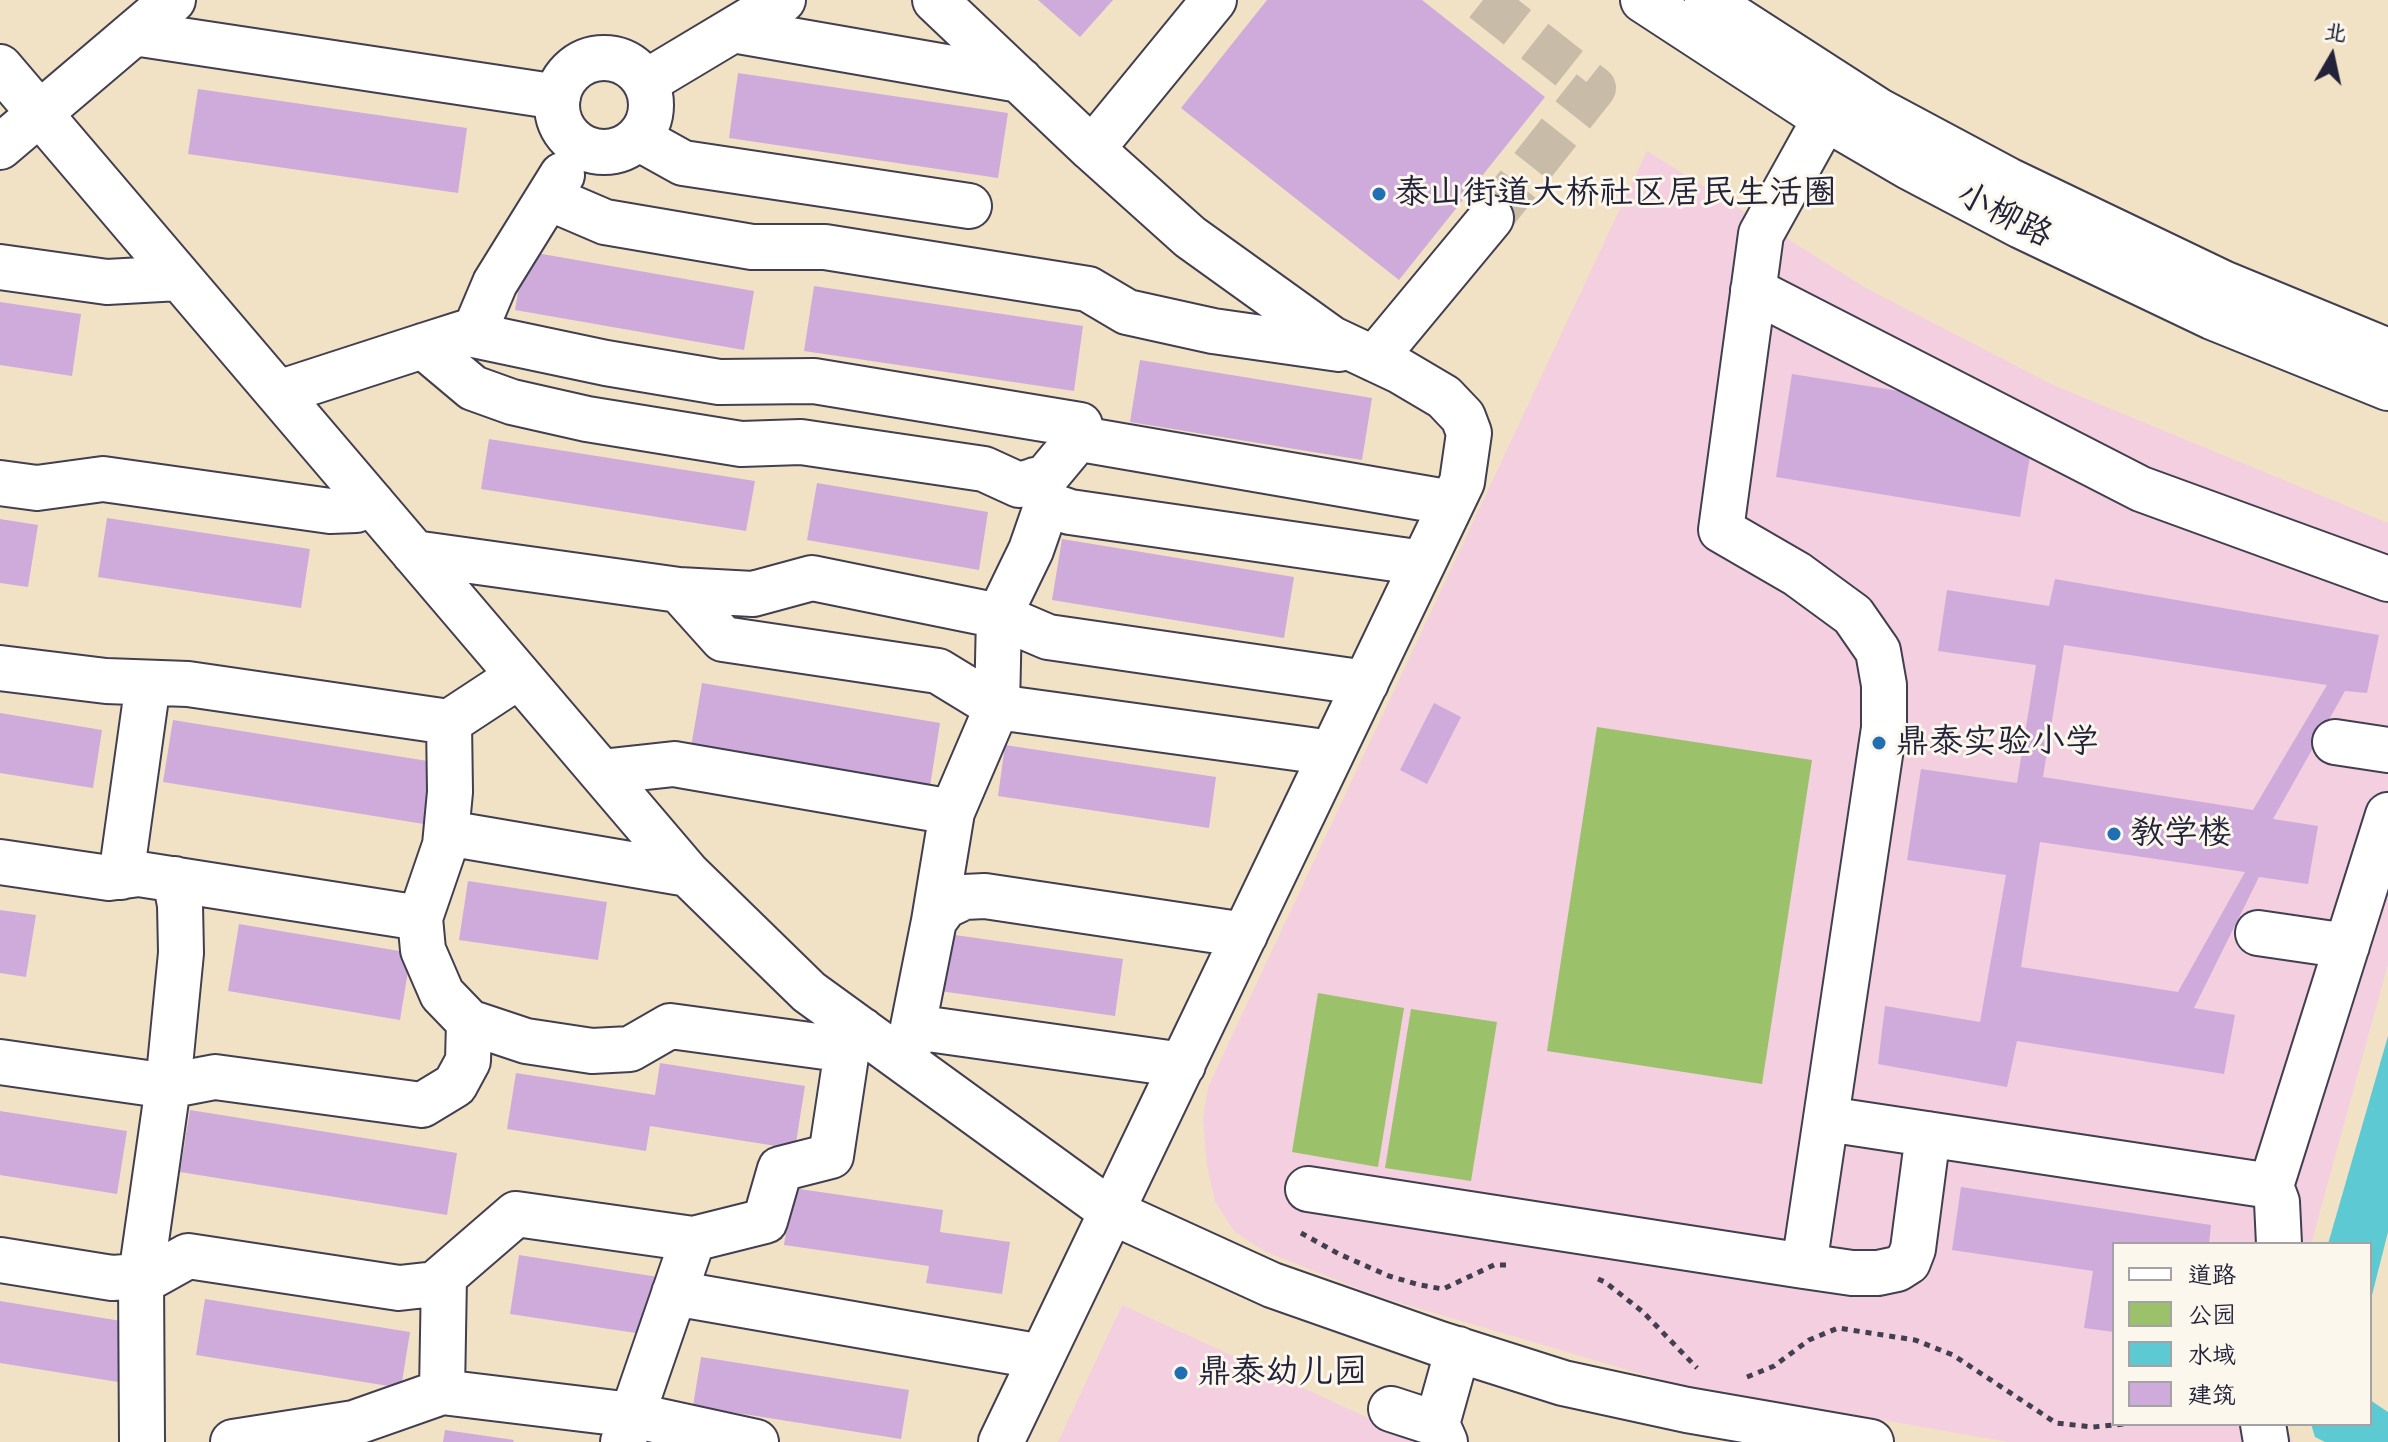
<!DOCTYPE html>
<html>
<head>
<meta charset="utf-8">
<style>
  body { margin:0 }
  #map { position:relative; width:2388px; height:1442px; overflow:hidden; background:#f1e2c5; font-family:Itim,"LXGW WenKai TC",sans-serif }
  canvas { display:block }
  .legend { position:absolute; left:2112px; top:1242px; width:260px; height:184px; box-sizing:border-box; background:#fbf7ec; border:2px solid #a4a2a5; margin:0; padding:10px 14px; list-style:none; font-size:24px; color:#22223b }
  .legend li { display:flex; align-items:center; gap:16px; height:40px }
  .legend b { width:40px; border:2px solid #a4a2a5 }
  .north { position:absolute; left:2292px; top:16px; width:80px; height:80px; -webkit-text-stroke:6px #fbf7ec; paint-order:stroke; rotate:9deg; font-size:22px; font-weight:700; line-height:32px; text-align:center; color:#22223b }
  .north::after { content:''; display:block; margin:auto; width:28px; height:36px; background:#22223b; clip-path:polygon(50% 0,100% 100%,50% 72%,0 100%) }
</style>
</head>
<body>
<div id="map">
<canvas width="2388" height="1442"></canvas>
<ul class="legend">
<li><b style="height:10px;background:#fff"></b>道路</li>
<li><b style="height:22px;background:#9cc16b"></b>公园</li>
<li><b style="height:22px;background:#5dc9d3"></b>水域</li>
<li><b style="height:22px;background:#cfabdb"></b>建筑</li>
</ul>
<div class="north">北</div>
</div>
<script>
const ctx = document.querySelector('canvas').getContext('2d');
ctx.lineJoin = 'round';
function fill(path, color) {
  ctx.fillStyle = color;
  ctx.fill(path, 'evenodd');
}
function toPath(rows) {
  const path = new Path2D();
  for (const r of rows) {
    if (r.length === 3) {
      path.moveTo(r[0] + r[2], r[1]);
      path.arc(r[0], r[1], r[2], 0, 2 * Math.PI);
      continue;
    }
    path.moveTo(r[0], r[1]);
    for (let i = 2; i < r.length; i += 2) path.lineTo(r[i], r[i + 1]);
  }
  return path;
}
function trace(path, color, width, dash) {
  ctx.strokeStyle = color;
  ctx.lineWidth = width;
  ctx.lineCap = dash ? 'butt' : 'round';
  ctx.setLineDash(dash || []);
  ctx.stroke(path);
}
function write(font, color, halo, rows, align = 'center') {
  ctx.font = font + ' Itim,"LXGW WenKai TC",sans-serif';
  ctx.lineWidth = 6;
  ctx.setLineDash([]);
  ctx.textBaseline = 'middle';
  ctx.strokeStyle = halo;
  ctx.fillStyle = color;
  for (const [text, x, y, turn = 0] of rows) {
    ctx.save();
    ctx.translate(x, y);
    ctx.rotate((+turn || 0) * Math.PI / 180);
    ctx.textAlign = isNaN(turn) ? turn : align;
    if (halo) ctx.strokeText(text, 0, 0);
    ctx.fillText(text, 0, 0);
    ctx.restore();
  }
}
fill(toPath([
  [1647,151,1866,288,2053,385,2388,523,2388,964,2311,1244,2114,1244,2114,1424,2285,1424,2293,1442,2008,1442,1672,1383,1377,1296,1264,1251,1234,1231,1215,1202,1207,1166,1203,1120,1208,1087],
  [1122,1305,1421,1442,1058,1442]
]), '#f3cfe0');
fill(toPath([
  [1597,727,1812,760,1762,1084,1547,1051],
  [1318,993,1404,1008,1378,1167,1292,1152],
  [1411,1009,1497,1022,1471,1181,1385,1168]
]), '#9cc16b');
fill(toPath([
  [2388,1036,2388,1232,2370,1303,2370,1244,2328,1244],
  [2370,1400,2388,1412,2388,1442,2325,1442,2315,1437,2311,1424,2370,1424]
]), '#5dc9d3');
fill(toPath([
  [1038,0,1113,0,1080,37],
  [1267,0,1422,0,1545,97,1399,280,1181,108],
  [738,73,1008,113,998,178,729,138],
  [198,89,467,128,458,193,188,154],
  [525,251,754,291,744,350,515,310],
  [814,286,1083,326,1074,391,804,351],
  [0,302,81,314,72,376,0,365],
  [1140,360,1372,398,1362,460,1130,422],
  [1792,374,2037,413,2020,517,1776,477],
  [489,439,755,481,746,531,481,489],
  [817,483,988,512,979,570,807,540],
  [107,518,310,549,301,608,98,577],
  [0,519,38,525,28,587,0,583],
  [1062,539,1294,577,1284,638,1052,600],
  [2055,579,2379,635,2367,693,2345,691,2273,819,2318,826,2308,884,2259,877,2194,1008,2235,1015,2224,1074,2017,1041,2007,1087,1878,1064,1885,1006,1980,1022,2006,875,1907,860,1921,769,2017,783,2036,665,1938,651,1947,590,2049,606],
  [2064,645,2327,685,2253,810,2043,777],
  [2040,842,2245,872,2178,992,2021,967],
  [702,683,940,723,930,786,691,747],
  [1434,703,1461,717,1427,784,1400,770],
  [0,713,102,730,93,788,0,773],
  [173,720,440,763,430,825,163,782],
  [1005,745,1216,777,1209,828,998,796],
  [468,881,607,902,598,960,459,940],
  [0,910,36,915,26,977,0,973],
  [239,924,411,953,400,1020,228,991],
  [948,934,1123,959,1115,1016,940,991],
  [660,1063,805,1086,795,1149,650,1126,646,1151,507,1129,516,1073,655,1095],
  [190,1110,457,1153,447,1215,180,1172],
  [0,1111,127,1131,117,1194,0,1175],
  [1961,1187,2211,1225,2209,1244,2114,1244,2114,1332,2084,1328,2093,1271,1952,1250],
  [793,1188,943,1210,940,1232,1010,1242,1002,1294,926,1283,929,1266,784,1245],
  [519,1255,658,1277,649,1335,510,1314],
  [205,1299,410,1332,401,1388,196,1355],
  [0,1301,127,1322,118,1382,0,1363],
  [701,1357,909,1390,901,1439,693,1406],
  [445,1430,514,1440,513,1442,443,1442]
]), '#cfabdb');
trace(toPath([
  [1483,0,1594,88,1491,218]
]), '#c8bca9', 44, [44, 22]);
const minor = toPath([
  [935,0,1092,149,1190,237,1332,339,1400,371,1444,397,1463,417,1469,433,1462,482,1001,1442],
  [1643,0,1813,111,1909,167,2021,226,2212,317,2388,388],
  [1707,0,1879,111,2008,180,2223,283,2388,351],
  [733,30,1020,80],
  [134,33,558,97],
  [604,105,47],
  [0,67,688,874,809,992,1112,1212,1272,1285,1440,1344,1563,1383,1687,1410,1871,1442],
  [646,82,783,0],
  [638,138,683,163,969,206],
  [0,147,173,0],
  [1092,149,1214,0],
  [549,198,605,222,752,247,825,247,1088,289,1127,312,1213,331,1339,349],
  [0,267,107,282,179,278],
  [1753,290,2141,489,2388,579],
  [473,335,495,283,562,175],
  [1374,359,1491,218],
  [278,393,423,346,464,333,606,363,719,382,814,381,1080,425,1071,447,1046,477,1019,485,984,469,801,442,741,444,587,419,512,402,473,388,423,346],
  [1075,438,1452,503],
  [1035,480,1047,504,1070,512,1423,563],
  [0,483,37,488,103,479,330,511,356,510,372,503],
  [414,553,679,590,723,639,938,671,997,707,999,616,1031,550,1047,504],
  [679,590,753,594,812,578,999,616,1048,637,1366,683],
  [0,668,106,681,188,684,449,722,519,676],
  [449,722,450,792,445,845,420,918,423,950,442,994,469,1022,526,1041,592,1051,630,1049,670,1026,847,1050],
  [2335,742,2388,750],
  [601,772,674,764,952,812],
  [447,833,688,874],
  [0,862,109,878,139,874,420,918],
  [121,877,148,683],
  [934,921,952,812,997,707,1332,753],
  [2258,933,2347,946],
  [914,1027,1183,1065],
  [0,1062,168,1086,215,1077,422,1105,455,1085,468,1061,469,1022],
  [906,1062,934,921,945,906,964,897,985,896,1245,935],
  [1827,1119,2271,1186,2277,1202,2279,1244],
  [2271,1186,2388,815],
  [1308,1189,1804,1266,1884,728,1884,685,1878,651,1853,615,1797,574,1721,530,1761,234,1842,88],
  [0,1260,112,1278,154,1275,188,1256,399,1288,435,1284,516,1214,693,1239],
  [1804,1266,1852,1273,1878,1273,1897,1269,1908,1262,1913,1249,1928,1134],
  [674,1293,1042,1357],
  [442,1392,444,1276],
  [1391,1409,1437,1424],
  [2263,1424,2266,1442],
  [142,1442,141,1276,168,1086,181,953,180,905,175,879],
  [233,1442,354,1423,442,1392,632,1415,756,1442],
  [623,1442,693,1239,765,1221,780,1169,831,1156,847,1050,862,1030],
  [1445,1442,1437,1424,1458,1349]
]);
trace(minor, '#413f50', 48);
trace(toPath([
  [1301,1233,1339,1254,1389,1276,1420,1285,1443,1289,1494,1265,1507,1265],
  [1598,1279,1605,1282,1643,1312,1697,1368],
  [1747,1377,1774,1366,1809,1340,1838,1328,1915,1340,1953,1355,2056,1423,2093,1427,2124,1424]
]), '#413f50', 5, [6, 6]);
trace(minor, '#fff', 44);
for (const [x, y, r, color] of [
  [1379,194,8,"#1f6fb2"],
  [1879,743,8,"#1f6fb2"],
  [2114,834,8,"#1f6fb2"],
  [1181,1373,8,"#1f6fb2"]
]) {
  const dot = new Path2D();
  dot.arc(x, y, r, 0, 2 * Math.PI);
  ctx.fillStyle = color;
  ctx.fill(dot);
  trace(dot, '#fbf7ec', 3);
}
write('34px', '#22223b', '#fbf7ec', [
  ["泰山街道大桥社区居民生活圈",1395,194],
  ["鼎泰实验小学",1895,743],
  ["教学楼",2130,834],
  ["鼎泰幼儿园",1197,1373]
], 'left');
write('34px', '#22223b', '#fbf7ec', [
  ["小柳路",2004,216,27]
]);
</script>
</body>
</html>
